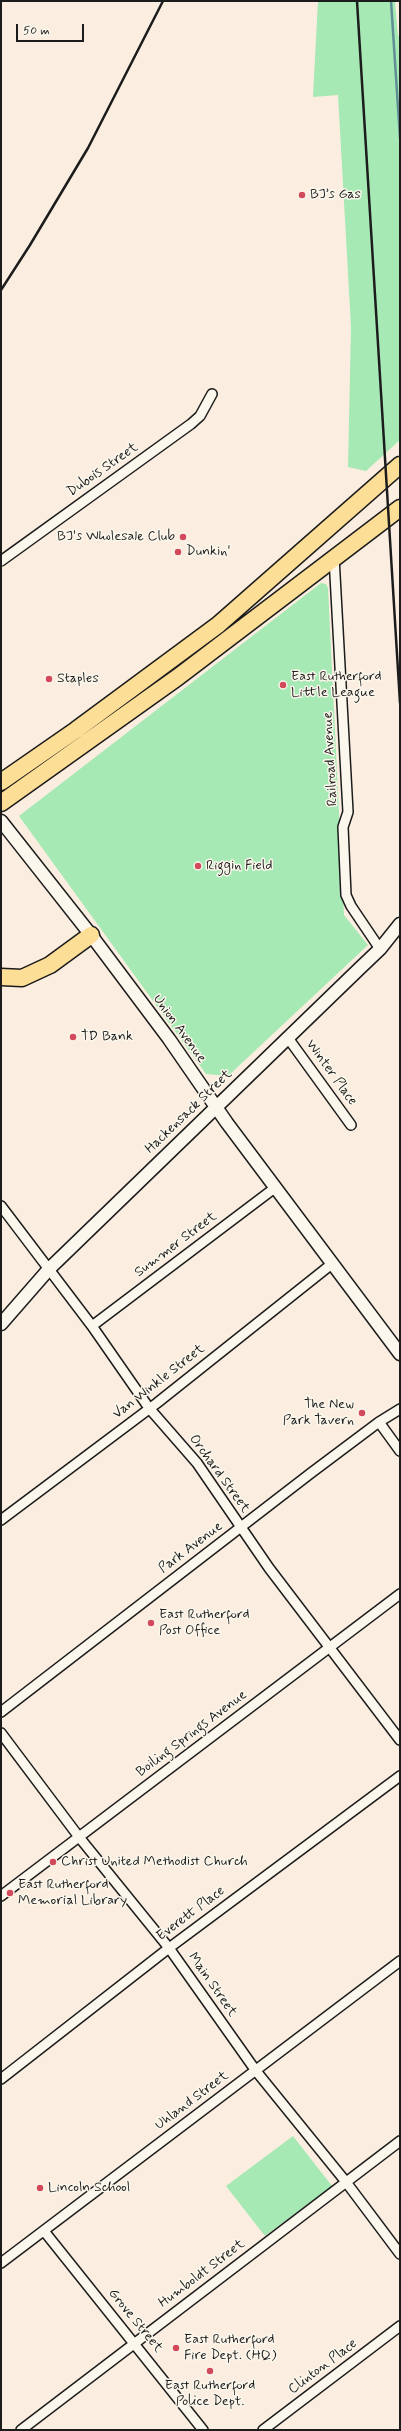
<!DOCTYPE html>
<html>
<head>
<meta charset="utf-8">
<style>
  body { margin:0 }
  #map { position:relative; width:401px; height:2431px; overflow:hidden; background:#fbeee0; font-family:Mynerve,sans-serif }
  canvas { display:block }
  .frame { position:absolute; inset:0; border:2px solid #1c1c1c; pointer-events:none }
  .scale { position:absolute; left:16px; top:24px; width:68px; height:18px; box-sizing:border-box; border:2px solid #1c1c1c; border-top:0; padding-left:5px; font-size:12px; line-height:14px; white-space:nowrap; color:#1c1c1c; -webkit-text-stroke:3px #fbf7ec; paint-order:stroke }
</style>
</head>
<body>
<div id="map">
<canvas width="401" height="2431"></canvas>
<div class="frame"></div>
<div class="scale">50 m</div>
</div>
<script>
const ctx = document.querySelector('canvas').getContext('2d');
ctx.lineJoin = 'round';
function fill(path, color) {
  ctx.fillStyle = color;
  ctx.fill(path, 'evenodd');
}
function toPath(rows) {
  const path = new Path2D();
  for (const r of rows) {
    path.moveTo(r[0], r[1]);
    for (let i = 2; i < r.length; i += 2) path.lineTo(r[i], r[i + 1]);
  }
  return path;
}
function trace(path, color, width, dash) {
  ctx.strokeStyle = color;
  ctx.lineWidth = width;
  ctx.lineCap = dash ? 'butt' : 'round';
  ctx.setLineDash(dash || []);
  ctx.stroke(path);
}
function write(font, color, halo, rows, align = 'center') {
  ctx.font = font + ' Mynerve,sans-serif';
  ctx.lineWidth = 3;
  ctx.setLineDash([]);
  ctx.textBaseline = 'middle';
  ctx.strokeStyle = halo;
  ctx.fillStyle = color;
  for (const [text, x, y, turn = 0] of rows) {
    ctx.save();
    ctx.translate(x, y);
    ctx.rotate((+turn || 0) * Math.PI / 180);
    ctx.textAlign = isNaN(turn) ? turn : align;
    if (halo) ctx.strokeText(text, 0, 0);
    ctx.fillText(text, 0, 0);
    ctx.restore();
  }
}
fill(toPath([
  [318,1,395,1,398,36,400,35,400,440,366,471,348,467,351,327,338,95,313,97],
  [321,583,326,584,328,588,344,915,368,945,228,1076,206,1074,19,816],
  [293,2136,332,2186,265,2236,226,2186]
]), '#a6e9b4');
trace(toPath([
  [391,1,400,138]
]), '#5f8f95', 2.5);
const street = toPath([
  [334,557,348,812,343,827,346,895,351,906,380,949],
  [1,561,191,424,200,416,212,394],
  [288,1038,351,1125],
  [1,1206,92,1326,149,1408,197,1463,269,1568,400,1740],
  [92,1326,276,1187],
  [379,1422,400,1451],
  [1,1520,157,1403,333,1263],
  [1,1712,311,1473,379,1422,400,1409],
  [1,1733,79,1837,169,1948,256,2071,346,2182,400,2254],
  [1,1896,400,1594],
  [1,2079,169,1948,400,1776],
  [44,2231,203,2430],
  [1,2263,400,1961],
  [21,2430,400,2141],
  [263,2430,400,2326]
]);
const secondary = toPath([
  [1,821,91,935,169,1039,227,1123,400,1354],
  [1,1324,49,1269,359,969,380,949,400,924]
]);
const highway = toPath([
  [1,782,76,730,218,625,400,465],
  [1,803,178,677,400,508],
  [1,977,22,978,50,965,91,935]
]);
trace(street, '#1c1c1c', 12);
trace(secondary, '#1c1c1c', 15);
trace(highway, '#1c1c1c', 19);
trace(street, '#fbf7ec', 9);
trace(secondary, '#fbf7ec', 12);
trace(highway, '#fdde96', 16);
trace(toPath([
  [357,1,400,703],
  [1,290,30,245,88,148,163,1]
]), '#1c1c1c', 2.5);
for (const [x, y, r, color] of [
  [302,195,4,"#d1495b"],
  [183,537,4,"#d1495b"],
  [178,552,4,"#d1495b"],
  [49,679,4,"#d1495b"],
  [283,685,4,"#d1495b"],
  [198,866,4,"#d1495b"],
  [73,1037,4,"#d1495b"],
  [362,1413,4,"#d1495b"],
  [151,1623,4,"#d1495b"],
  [53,1862,4,"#d1495b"],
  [10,1893,4,"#d1495b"],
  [40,2188,4,"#d1495b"],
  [176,2348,4,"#d1495b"],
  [210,2371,4,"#d1495b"]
]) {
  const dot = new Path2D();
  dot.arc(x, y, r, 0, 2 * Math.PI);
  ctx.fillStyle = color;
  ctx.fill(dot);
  trace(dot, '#fbf7ec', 1.5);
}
write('14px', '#1c1c1c', '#fbf7ec', [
  ["BJ’s Gas",310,195],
  ["BJ's Wholesale Club",175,537,"right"],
  ["Dunkin'",186,552],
  ["East Rutherford",291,677],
  ["Little League",291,693],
  ["Staples",57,679],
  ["Riggin Field",206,866],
  ["TD Bank",81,1037],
  ["The New",354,1405,"right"],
  ["Park Tavern",354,1421,"right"],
  ["East Rutherford",159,1615],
  ["Post Office",159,1631],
  ["Christ United Methodist Church",61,1862],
  ["East Rutherford",18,1885],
  ["Memorial Library",18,1901],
  ["Lincoln School",48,2188],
  ["East Rutherford",184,2340],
  ["Fire Dept. (HQ)",184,2356],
  ["East Rutherford",210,2386,"center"],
  ["Police Dept.",210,2402,"center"]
], 'left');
write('14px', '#1c1c1c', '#fbf7ec', [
  ["Dubois Street",103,470,-35],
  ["Railroad Avenue",331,759,-93],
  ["Union Avenue",179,1029,54],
  ["Winter Place",331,1073,54],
  ["Hackensack Street",189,1112,-44],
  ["Summer Street",176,1245,-37],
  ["Van Winkle Street",159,1382,-38],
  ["Orchard Street",219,1474,54],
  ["Park Avenue",191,1548,-37],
  ["Boiling Springs Avenue",192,1734,-37],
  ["Everett Place",191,1914,-37],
  ["Main Street",212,1985,55],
  ["Uhland Street",192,2101,-37],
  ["Humboldt Street",202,2274,-37],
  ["Grove Street",135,2321,51],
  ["Clinton Place",323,2367,-37]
]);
</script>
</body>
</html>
